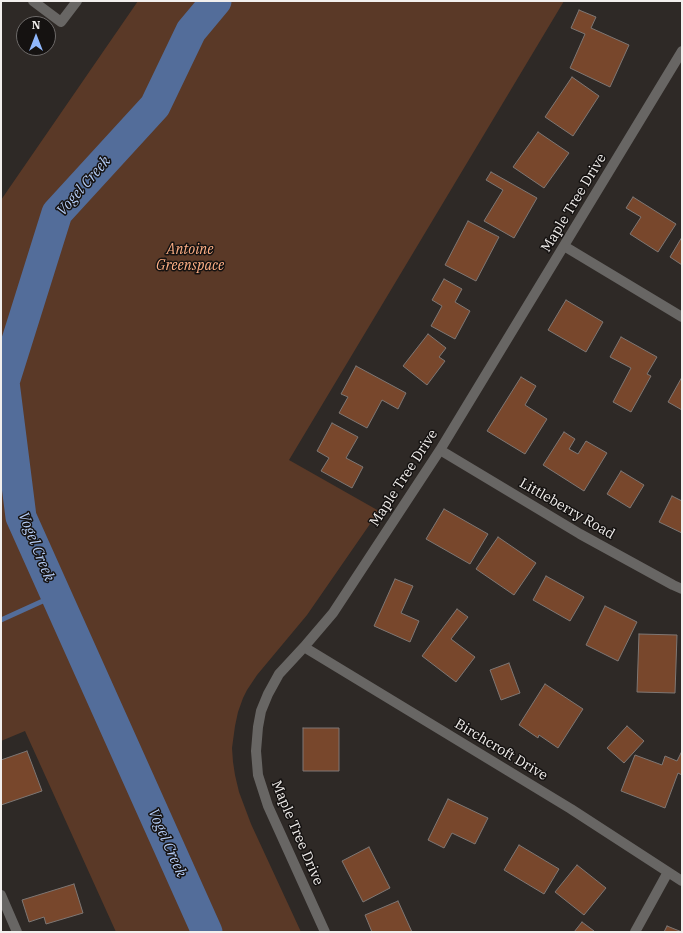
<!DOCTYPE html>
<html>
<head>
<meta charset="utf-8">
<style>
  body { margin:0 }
  #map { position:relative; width:683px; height:933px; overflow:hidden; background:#2e2926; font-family:"IBM Plex Serif",serif }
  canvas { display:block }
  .frame { position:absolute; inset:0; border:2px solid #f2efed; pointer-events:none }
  .north { position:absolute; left:16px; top:16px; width:40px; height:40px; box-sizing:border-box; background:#151211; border:1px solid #6d6a69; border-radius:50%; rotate:0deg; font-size:11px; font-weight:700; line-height:16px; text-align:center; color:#f2efed }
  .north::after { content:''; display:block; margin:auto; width:14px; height:18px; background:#90b8fd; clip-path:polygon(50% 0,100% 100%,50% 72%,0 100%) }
</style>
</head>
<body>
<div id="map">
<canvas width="683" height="933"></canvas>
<div class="frame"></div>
<div class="north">N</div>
</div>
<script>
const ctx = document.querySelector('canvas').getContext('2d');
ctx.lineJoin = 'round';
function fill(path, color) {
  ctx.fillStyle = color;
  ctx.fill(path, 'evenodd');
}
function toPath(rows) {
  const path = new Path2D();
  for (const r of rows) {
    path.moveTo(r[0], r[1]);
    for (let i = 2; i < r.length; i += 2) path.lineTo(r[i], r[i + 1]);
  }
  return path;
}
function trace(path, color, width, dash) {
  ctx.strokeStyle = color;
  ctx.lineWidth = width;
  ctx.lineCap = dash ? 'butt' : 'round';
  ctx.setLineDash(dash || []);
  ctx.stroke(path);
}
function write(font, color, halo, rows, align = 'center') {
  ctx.font = font + ' "IBM Plex Serif",serif';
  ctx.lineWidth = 3;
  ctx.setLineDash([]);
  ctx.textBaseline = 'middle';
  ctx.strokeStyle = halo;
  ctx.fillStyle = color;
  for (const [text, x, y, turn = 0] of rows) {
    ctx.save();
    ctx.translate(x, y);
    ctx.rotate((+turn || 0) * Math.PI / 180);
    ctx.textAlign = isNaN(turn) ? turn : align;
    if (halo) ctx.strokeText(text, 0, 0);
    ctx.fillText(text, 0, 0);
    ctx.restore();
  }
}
fill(toPath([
  [138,1,564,1,289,460,379,511,307,615,257,675,247,690,243,698,238,712,235,726,232,748,233,762,235,775,239,792,251,824,301,932,116,932,25,731,1,741,1,200]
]), '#5a3927');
trace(toPath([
  [1,620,56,595]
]), '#536d9a', 5);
trace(toPath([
  [207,932,21,517,4,382,57,213,155,106,191,31,216,1]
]), '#536d9a', 31);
const building = toPath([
  [579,10,596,17,591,28,629,45,610,87,570,68,585,34,571,28,579,10],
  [572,77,599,96,573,136,545,117,572,77],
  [538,132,569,153,544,188,513,167,538,132],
  [491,172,537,198,514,238,484,221,503,190,486,180,491,172],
  [633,197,676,224,658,252,630,234,641,217,626,208,633,197],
  [468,221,499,237,476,281,445,265,468,221],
  [682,237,682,265,670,257,682,237],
  [444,279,462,289,455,302,470,311,455,339,431,326,442,306,432,300,444,279],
  [566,300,603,322,586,352,548,330,566,300],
  [428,334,446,348,439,357,445,361,427,385,403,366,428,334],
  [621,337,657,357,647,374,651,376,631,412,613,402,631,368,610,357,621,337],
  [356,366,406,393,398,409,382,400,367,428,339,413,348,397,341,394,356,366],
  [521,377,536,386,525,405,547,419,525,454,487,431,521,377],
  [682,377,682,410,668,402,682,377],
  [332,423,358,437,346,458,363,467,352,488,321,471,329,458,317,451,332,423],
  [564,432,575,439,569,449,578,454,586,441,607,453,584,491,543,465,564,432],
  [621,471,644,485,630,508,607,494,621,471],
  [672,496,682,501,682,533,659,522,672,496],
  [444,509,488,534,470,564,426,539,444,509],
  [498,537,536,563,514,595,476,569,498,537],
  [546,576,584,597,570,621,533,600,546,576],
  [395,579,413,586,401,613,419,621,410,642,374,626,395,579],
  [605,606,637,622,618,661,586,645,605,606],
  [457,609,468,617,451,639,475,657,456,682,422,656,457,609],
  [639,634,677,635,675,693,637,692,639,634],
  [509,663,520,693,501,700,490,670,509,663],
  [545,684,583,709,558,748,539,735,538,738,519,725,545,684],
  [627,726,644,741,624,763,607,748,627,726],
  [303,728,339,728,339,771,303,771,303,728],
  [27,751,42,791,1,805,1,760,27,751],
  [681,753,682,753,682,775,678,773,665,808,621,791,635,755,662,765,665,756,677,761,681,753],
  [448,799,488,818,475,844,452,833,444,848,428,840,448,799],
  [519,845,559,869,544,894,504,870,519,845],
  [369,847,390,888,363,902,342,861,369,847],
  [577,865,606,888,584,915,555,892,577,865],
  [74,884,83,913,46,924,44,917,29,922,22,900,74,884],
  [398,901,412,932,372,932,365,915,398,901],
  [582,922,594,931,593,932,574,932,582,922],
  [667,926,682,932,664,932,667,926]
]);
fill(building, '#78472c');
trace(building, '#7e7774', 1);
trace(toPath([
  [33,1,61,22,77,1],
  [564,246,682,317],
  [440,450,580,534,673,585,682,589],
  [304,647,571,809,682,881],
  [1,895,17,932],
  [325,932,268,806,258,775,256,751,258,727,261,711,268,694,279,674,304,647,333,613,440,450,682,51],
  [635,932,668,872]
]), '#686664', 10);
write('14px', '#f2efed', '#151211', [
  ["Maple Tree Drive",574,203,-59],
  ["Maple Tree Drive",404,478,-57],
  ["Littleberry Road",567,509,30],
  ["Birchcroft Drive",501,750,31],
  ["Maple Tree Drive",297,833,67]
]);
write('italic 14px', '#ffb086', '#151211', [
  ["Antoine",190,250],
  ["Greenspace",190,266]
]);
write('italic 15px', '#b4ccf6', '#151211', [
  ["Vogel Creek",84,186,-49],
  ["Vogel Creek",36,547,68],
  ["Vogel Creek",167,843,66]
]);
</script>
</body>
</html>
